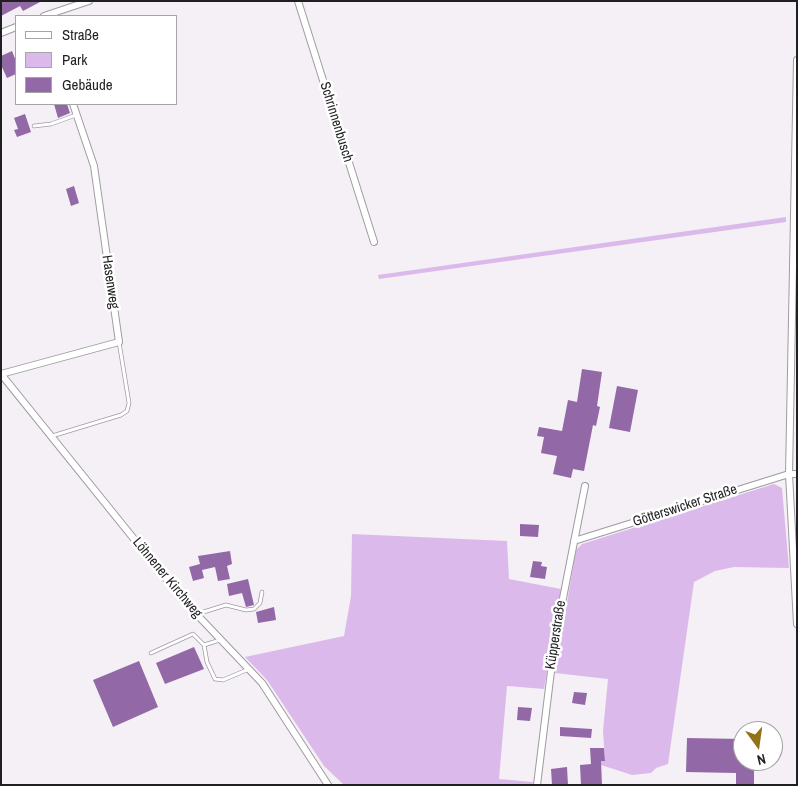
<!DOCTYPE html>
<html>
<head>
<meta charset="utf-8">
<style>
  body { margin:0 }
  #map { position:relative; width:798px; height:786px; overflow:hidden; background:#f4f0f6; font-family:"Archivo Narrow",sans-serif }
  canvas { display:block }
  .frame { position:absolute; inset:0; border:2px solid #201f21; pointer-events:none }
  .legend { position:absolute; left:15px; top:15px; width:162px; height:90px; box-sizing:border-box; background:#fff; border:1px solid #a6a5a6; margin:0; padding:6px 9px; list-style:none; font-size:15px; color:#201f21 }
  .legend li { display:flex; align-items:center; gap:10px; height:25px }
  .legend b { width:25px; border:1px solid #a6a5a6 }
  .north { position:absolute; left:733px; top:721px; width:50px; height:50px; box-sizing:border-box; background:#fff; border:1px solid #a6a5a6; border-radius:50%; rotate:166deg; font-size:14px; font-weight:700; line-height:20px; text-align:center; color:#201f21 }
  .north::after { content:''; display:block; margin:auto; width:18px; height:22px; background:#937118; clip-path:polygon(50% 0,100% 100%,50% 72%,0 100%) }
</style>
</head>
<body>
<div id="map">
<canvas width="798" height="786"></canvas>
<div class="frame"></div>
<ul class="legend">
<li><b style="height:6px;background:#fff"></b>Straße</li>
<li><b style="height:14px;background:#dbbaeb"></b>Park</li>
<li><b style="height:14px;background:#9368a7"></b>Gebäude</li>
</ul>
<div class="north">N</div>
</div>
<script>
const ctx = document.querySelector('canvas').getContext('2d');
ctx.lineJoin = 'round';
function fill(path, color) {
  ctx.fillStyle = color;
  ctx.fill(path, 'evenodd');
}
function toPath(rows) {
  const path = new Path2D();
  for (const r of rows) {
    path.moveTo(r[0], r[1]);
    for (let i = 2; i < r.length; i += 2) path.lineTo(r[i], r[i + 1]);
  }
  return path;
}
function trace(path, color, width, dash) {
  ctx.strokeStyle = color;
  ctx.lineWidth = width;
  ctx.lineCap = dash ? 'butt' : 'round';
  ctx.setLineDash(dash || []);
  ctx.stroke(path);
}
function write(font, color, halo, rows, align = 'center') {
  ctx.font = font + ' "Archivo Narrow",sans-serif';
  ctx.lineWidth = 5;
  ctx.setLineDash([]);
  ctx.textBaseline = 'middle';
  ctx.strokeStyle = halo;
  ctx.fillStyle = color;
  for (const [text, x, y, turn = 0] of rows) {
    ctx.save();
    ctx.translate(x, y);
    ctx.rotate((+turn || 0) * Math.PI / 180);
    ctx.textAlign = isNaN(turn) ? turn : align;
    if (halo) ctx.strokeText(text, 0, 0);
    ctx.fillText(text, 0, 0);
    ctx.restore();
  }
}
fill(toPath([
  [786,217,786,222,379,279,378,275],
  [774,484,782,488,789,568,734,567,715,571,694,582,668,764,656,768,651,773,632,775,601,765,601,761,605,761,603,731,608,679,555,673,576,550,582,544],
  [352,534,507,541,509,579,561,589,544,689,507,686,499,779,533,782,532,785,344,785,324,766,267,680,245,657,344,636,351,596]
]), '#dbbaeb');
fill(toPath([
  [5,1,42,1,23,11,20,6,1,16,1,3],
  [12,51,16,61,16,74,7,78,1,65,1,56],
  [54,104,67,104,70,113,58,118],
  [25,114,31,132,17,137,14,130,18,129,14,118],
  [74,186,79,203,71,206,66,189],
  [582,369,602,372,597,406,600,407,596,426,593,425,584,471,573,469,571,478,553,474,557,456,541,453,544,437,537,436,539,427,562,431,568,400,577,402],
  [617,386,638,390,630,432,609,428],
  [520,524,539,525,538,537,520,536],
  [230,551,232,564,227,566,230,579,218,581,215,567,202,570,204,578,193,581,189,567,200,564,198,556],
  [533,561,542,562,541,566,547,567,545,579,530,577],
  [248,579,254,605,246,607,242,593,229,596,227,584],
  [274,607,276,620,258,623,256,612],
  [194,647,204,669,165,684,156,663],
  [139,661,158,707,113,727,93,680],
  [574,692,587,693,585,705,572,703],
  [518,707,532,708,530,721,517,720],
  [560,727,592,729,591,738,560,736],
  [687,738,743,739,743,761,754,761,754,785,736,785,736,773,686,772],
  [590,748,604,748,605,761,601,761,602,785,581,785,580,765,591,764],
  [567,767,568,785,552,785,551,769]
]), '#9368a7');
const lane = toPath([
  [34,126,51,124,76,115],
  [52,436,121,415,127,411,129,403,119,342],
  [197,614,226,605,246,610,254,609,260,603,262,592],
  [204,645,207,662,215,679,223,680,249,669],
  [151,653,193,634,204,645,220,640]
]);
const street = toPath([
  [298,1,374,242],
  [44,16,89,1],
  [1,33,16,27],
  [797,60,789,474,797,624],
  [1,374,184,601,262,683,328,785],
  [1,374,119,342,94,166,73,104],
  [574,541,789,474,797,474],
  [537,785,555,639,585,486]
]);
trace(lane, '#9f9ba1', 4.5);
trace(street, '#9f9ba1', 8);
trace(lane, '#fff', 3);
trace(street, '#fff', 6);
write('14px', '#201f21', '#fff', [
  ["Schrinnenbusch",336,122,73],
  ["Hasenweg",110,282,82],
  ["Götterswicker Straße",685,506,-18],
  ["Löhnener Kirchweg",167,578,50],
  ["Küpperstraße",556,635,-81]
]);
</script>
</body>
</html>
